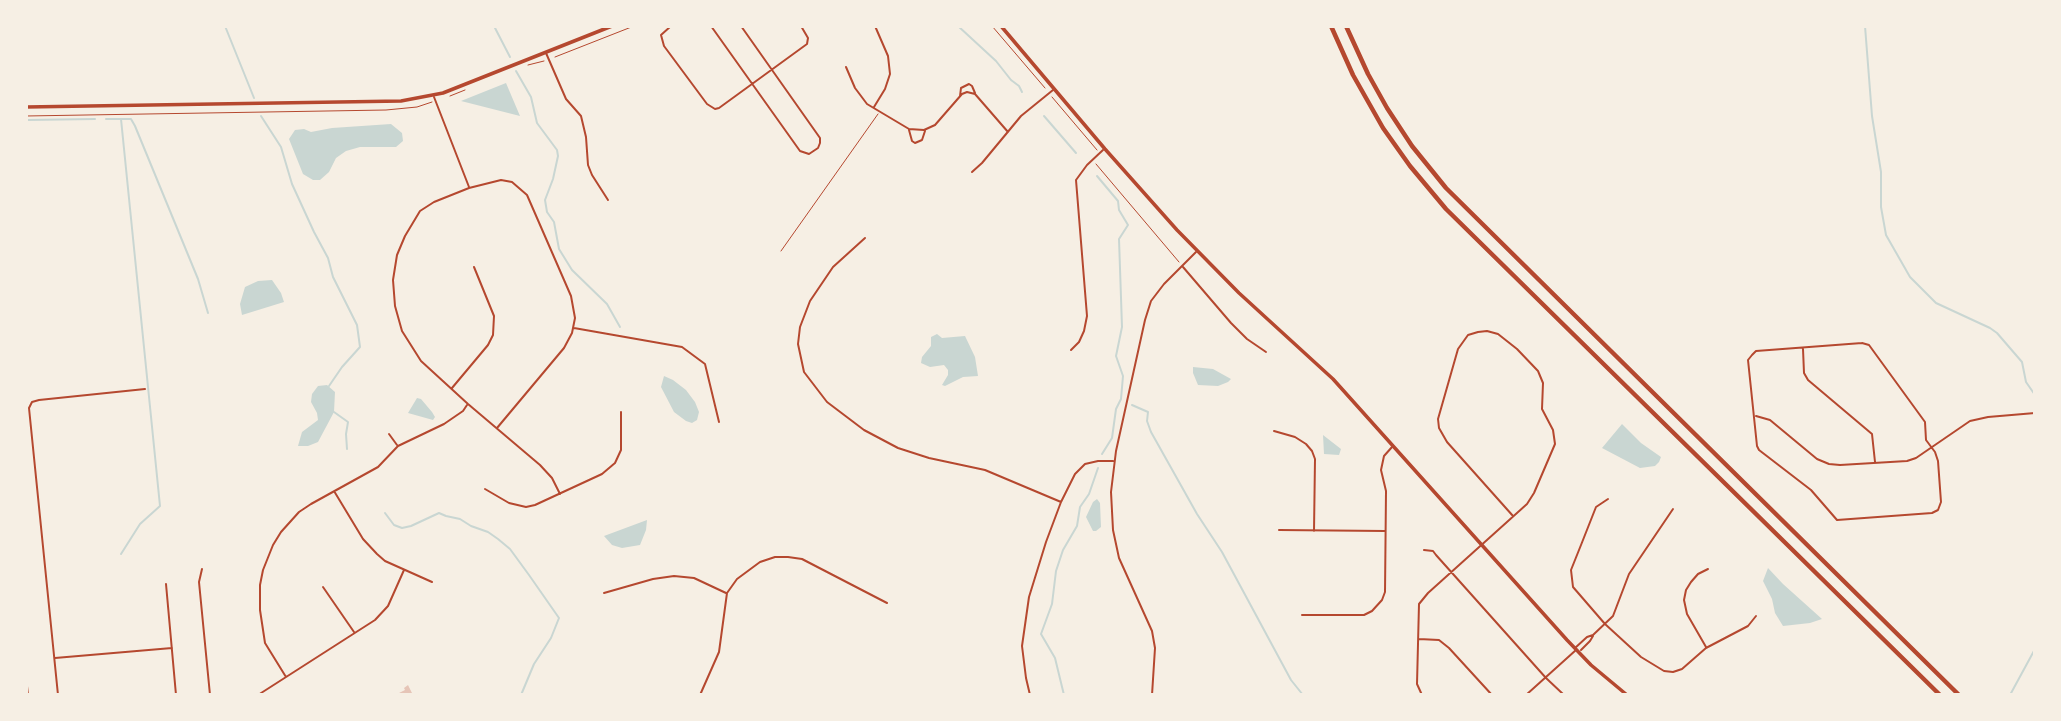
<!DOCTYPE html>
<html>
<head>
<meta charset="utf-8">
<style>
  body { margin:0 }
  #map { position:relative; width:2061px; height:721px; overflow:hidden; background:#f6efe4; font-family:Manrope,sans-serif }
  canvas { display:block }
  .frame { position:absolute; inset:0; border:28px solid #f6efe4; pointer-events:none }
</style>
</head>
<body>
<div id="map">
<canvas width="2061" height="721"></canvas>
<div class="frame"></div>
</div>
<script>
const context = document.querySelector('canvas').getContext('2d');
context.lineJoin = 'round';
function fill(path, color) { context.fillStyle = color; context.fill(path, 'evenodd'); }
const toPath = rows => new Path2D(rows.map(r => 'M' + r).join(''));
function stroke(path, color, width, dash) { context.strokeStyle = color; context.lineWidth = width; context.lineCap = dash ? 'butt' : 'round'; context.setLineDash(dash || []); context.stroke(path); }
fill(toPath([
  [506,83,520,116,461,101],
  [391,124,402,133,403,141,396,147,360,147,346,151,336,158,329,172,320,180,313,180,303,174,289,139,295,130,304,129,311,132,332,128],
  [272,280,281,293,284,302,242,315,240,304,245,287,258,281],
  [937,334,942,338,965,336,975,357,978,376,963,377,945,386,942,385,948,375,948,370,944,365,930,367,921,363,922,357,931,346,931,337],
  [1193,367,1213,369,1231,379,1228,382,1218,386,1198,385,1193,373],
  [664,376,673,380,686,390,695,402,699,412,697,420,692,423,686,421,674,412,661,387],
  [327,385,335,392,334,412,318,442,308,446,298,446,302,432,318,420,317,413,311,402,312,394,318,386],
  [417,398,421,399,432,412,435,417,433,420,408,413],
  [1622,424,1641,443,1661,457,1659,462,1655,466,1640,468,1602,448],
  [1323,435,1341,449,1339,455,1324,454],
  [1097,499,1100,503,1101,527,1096,531,1093,531,1086,517,1093,502],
  [647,520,646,530,640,545,622,548,612,545,604,536],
  [1768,568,1783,584,1822,619,1810,623,1783,626,1775,613,1772,599,1763,581]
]), '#c9d6d2');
stroke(toPath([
  [225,26,254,98],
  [494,26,510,57],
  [958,26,996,61,1011,80,1019,86,1022,92],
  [1865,26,1872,116,1881,172,1881,207,1886,235,1910,277,1936,303,1990,328,1997,333,2022,362,2026,382,2035,395],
  [516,71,531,97,537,123,557,150,558,156,553,179,545,200,547,212,554,222,559,249,572,270,607,304,620,327],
  [261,116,281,147,292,184,314,232,328,258,333,277,357,325,360,347,342,367,329,386],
  [1044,116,1076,153],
  [106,119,131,119,135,126,198,279,208,313],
  [121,119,160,506,140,524,121,554],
  [26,120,95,119],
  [1097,176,1118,201,1119,210,1128,225,1119,239,1122,327,1116,356,1123,376,1121,399,1116,409,1112,438,1102,454],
  [1132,405,1148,412,1147,421,1151,432,1197,514,1222,552,1291,680,1303,695],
  [334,412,348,422,346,434,347,449],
  [385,513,394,525,402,528,411,526,439,513,446,516,460,519,471,526,488,532,498,539,510,549,529,575,559,618,551,638,534,664,521,695],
  [1064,695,1055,658,1041,634,1052,604,1056,571,1063,550,1077,526,1080,507,1089,494,1098,468],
  [2010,695,2035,649]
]), '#c9d6d2', 2);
fill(toPath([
  [408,685,413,695,395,695,405,690,404,688]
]), '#e6c5b7');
stroke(toPath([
  [992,26,1045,88],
  [555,57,634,26],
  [528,65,544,61],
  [450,96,465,90],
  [1052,97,1097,150],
  [26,116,386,110,417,107,432,102],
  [1096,164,1179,262]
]), '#b5482f', 1);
stroke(toPath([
  [781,251,878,114]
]), '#b5482f', 1);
stroke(toPath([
  [671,26,661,35,664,46,707,104,715,109,719,108,807,44,808,38,801,26],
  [711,26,800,151,809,154,818,148,820,143,820,138,741,26],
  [546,53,566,99,581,116,586,137,588,165,592,175,608,200],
  [846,67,855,88,867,104,909,129,924,130,935,125,962,94,967,92,975,94,1008,132],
  [960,96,961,88,969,84,972,86,975,93],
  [434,97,469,187],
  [874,107,885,89,890,74,888,56,875,26],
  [909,130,912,141,915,143,922,140,925,131],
  [972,172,982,163,1021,116,1053,90],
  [865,238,833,267,810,301,800,327,798,344,804,372,827,402,864,430,898,448,929,458,985,470,1061,502],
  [1183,267,1231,323,1247,339,1266,352],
  [574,328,682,347,705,364,719,422],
  [1862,343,1869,345,1925,422,1926,440,1935,452,1938,461,1941,502,1938,510,1932,513,1837,520,1811,490,1759,450,1757,446,1748,360,1752,355,1756,351,1862,343],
  [1803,349,1804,373,1808,380,1872,434,1875,462],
  [1071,350,1079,342,1084,331,1087,316,1076,180,1087,165,1103,150],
  [452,388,488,345,493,335,494,316,474,267],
  [1756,416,1770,420,1817,459,1829,464,1840,465,1907,461,1916,458,1970,421,1988,417,2035,413],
  [497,428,564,348,572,333,575,318,571,296,527,195,512,182,501,180,469,188,434,202,420,211,405,236,397,255,393,280,395,306,402,331,421,361,468,404,540,465,552,478,560,494],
  [1274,431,1295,437,1306,444,1312,451,1315,459,1314,531],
  [389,434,397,445],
  [485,489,509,503,526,507,535,505,602,474,615,463,621,450,621,412],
  [334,491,363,539,377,554,385,561,432,582],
  [1608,499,1596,507,1581,545,1571,570,1573,587,1605,624,1641,657,1664,671,1673,672,1682,669,1706,648,1748,626,1756,616],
  [1279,530,1385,531],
  [1424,550,1433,551,1436,555,1546,678,1564,695],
  [202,569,199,582,210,695],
  [166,584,176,695],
  [323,587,354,632],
  [604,593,653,579,674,576,694,578,726,593],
  [1302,615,1364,615,1372,611,1382,600,1385,592,1386,491,1381,470,1384,456,1392,447],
  [1419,639,1439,640,1449,648,1492,695],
  [1706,647,1687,614,1684,600,1686,590,1691,582,1698,574,1708,569],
  [1575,648,1587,637,1593,635,1613,616,1629,574,1673,509],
  [1581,650,1590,641,1593,636],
  [55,658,172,648],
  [26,677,28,695],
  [286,677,265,643,260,610,260,585,263,570,273,545,281,532,299,512,311,504,378,467,398,446,444,424,463,411,467,405],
  [58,695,29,408,32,402,39,400,145,389],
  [258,695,375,620,388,606,404,570],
  [700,695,719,652,727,593,737,579,760,562,775,557,788,557,802,559,887,603],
  [1030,695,1026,678,1022,646,1029,597,1046,542,1061,502,1075,474,1085,464,1098,461,1113,461],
  [1152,695,1155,648,1152,631,1119,558,1113,530,1111,492,1116,451,1145,320,1151,301,1164,284,1196,252],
  [1422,695,1417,684,1419,604,1428,593,1527,504,1534,493,1555,444,1553,430,1542,409,1543,383,1538,371,1517,349,1498,334,1487,331,1478,332,1468,335,1458,349,1438,419,1439,428,1447,442,1513,516],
  [1526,695,1576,650]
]), '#b5482f', 2);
stroke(toPath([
  [1001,26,1105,149,1177,230,1239,293,1333,379,1567,640,1591,665,1627,695],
  [26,107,401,101,443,93,612,26]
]), '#b5482f', 3.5);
stroke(toPath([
  [1331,26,1353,75,1383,128,1410,166,1446,209,1940,695],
  [1346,26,1368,74,1387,108,1412,146,1446,188,1959,695]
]), '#b5482f', 4.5);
</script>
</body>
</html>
